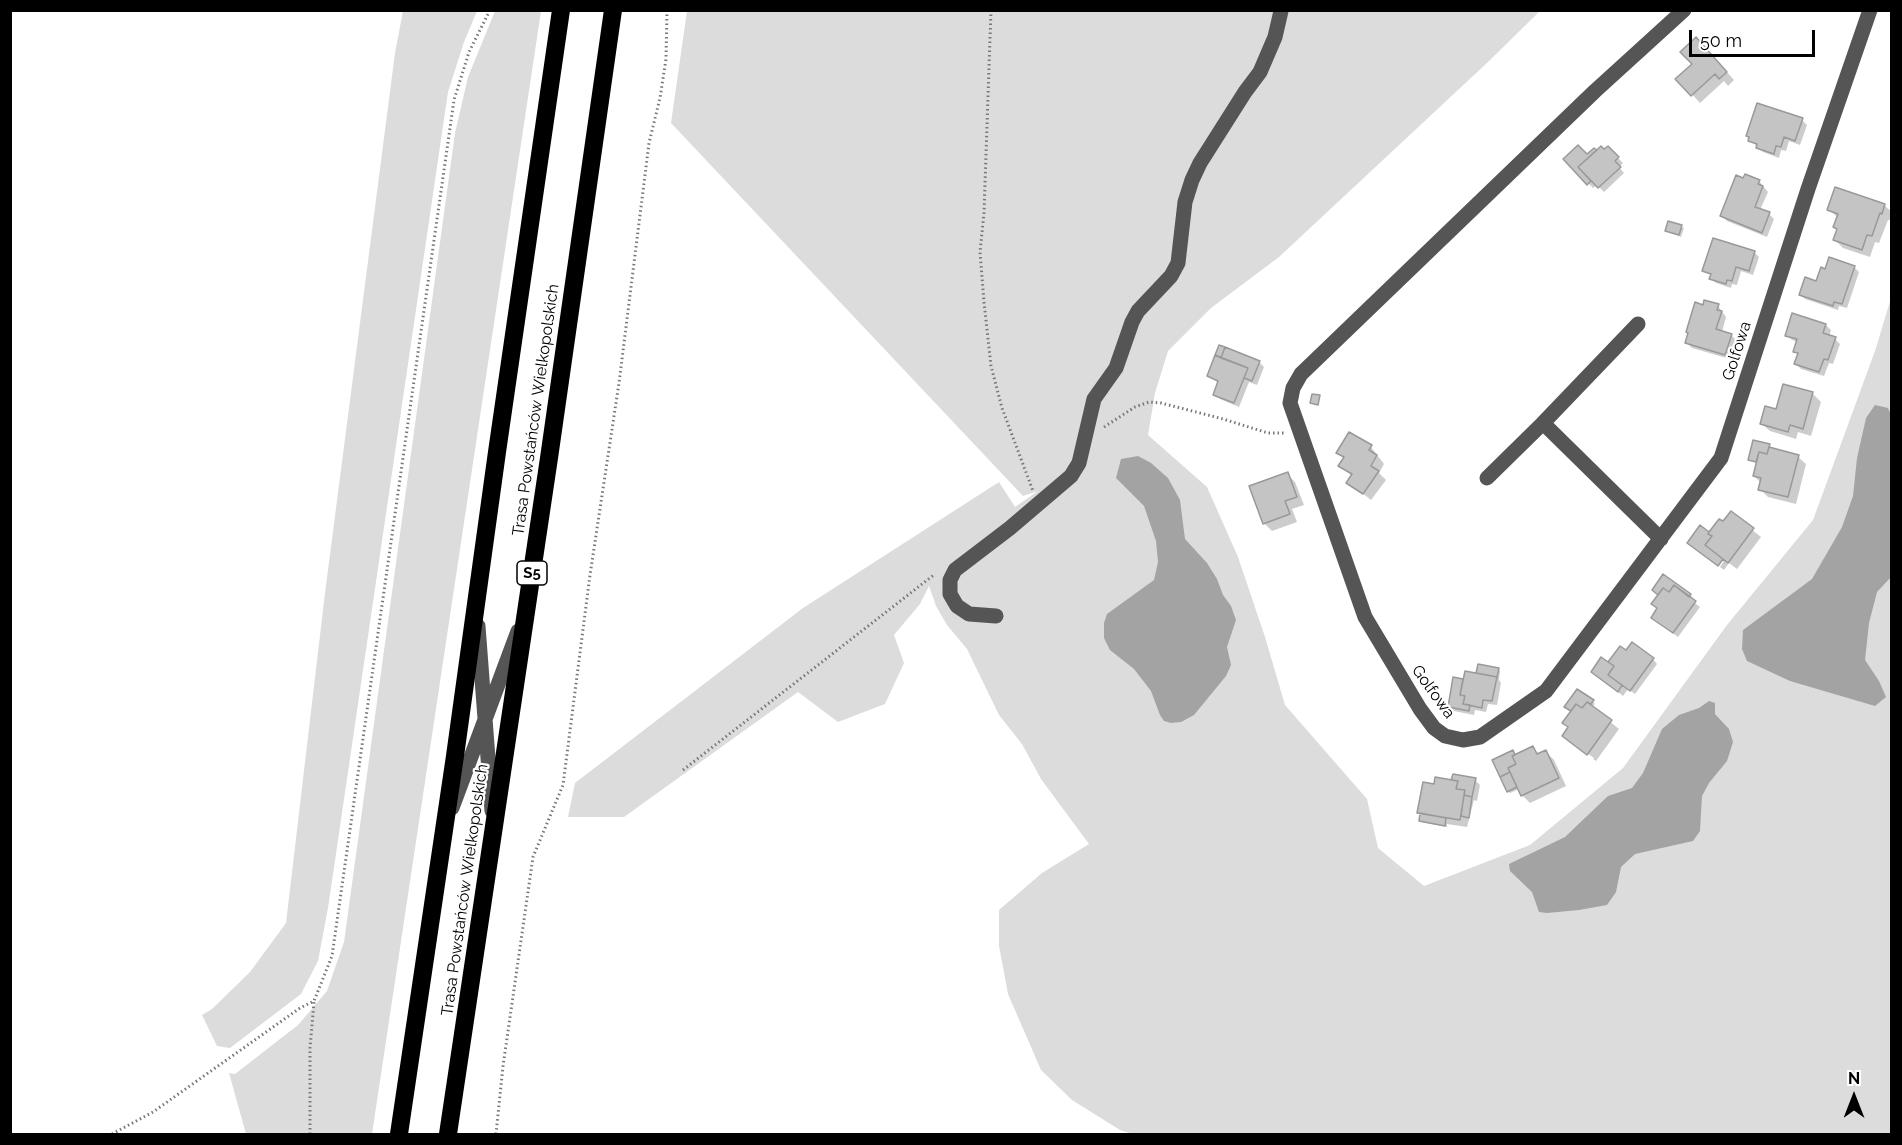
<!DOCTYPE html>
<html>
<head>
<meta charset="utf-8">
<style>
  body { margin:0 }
  #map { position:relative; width:1902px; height:1145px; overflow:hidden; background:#fff; font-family:Raleway,sans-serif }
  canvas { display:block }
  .frame { position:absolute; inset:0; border:12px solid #000; pointer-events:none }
  .north { position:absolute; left:1824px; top:1067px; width:60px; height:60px; -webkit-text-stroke:4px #fff; paint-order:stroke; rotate:0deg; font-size:16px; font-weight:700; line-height:24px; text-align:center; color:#000 }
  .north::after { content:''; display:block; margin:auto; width:21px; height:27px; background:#000; clip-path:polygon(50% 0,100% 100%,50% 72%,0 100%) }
  .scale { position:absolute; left:1689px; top:30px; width:126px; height:27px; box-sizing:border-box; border:3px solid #000; border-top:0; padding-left:8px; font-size:18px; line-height:21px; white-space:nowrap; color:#000; -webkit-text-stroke:4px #fff; paint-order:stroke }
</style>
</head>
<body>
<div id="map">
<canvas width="1902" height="1145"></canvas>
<div class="frame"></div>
<div class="north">N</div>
<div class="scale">50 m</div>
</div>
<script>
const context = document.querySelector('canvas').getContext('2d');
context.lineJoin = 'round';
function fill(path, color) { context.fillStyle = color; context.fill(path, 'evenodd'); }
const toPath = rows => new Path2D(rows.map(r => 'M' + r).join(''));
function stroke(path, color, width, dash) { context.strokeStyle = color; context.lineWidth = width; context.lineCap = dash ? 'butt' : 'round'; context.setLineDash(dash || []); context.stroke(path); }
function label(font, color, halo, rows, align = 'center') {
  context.font = font + ' Raleway,sans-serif'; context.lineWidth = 4.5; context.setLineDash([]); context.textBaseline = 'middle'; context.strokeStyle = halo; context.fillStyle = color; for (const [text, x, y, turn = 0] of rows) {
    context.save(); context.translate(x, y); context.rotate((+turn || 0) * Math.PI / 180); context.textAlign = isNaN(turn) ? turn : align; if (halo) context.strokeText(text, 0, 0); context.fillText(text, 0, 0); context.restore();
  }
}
fill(toPath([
  [403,11,477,11,464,42,448,92,328,908,318,961,301,994,230,1048,217,1046,202,1015,212,1009,250,972,286,923,325,593,395,53],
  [495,11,541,11,372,1134,246,1134,229,1073,235,1074,298,1025,327,991,344,942,455,133,468,77],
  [687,11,1540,11,1488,62,1279,257,1211,308,1168,351,1155,393,1148,435,1207,487,1238,557,1265,637,1285,705,1367,799,1378,848,1424,886,1530,845,1623,768,1727,625,1813,520,1875,351,1891,298,1891,1134,1133,1134,1120,1130,1072,1100,1041,1070,1008,994,999,946,999,910,1042,873,1089,844,1041,779,1022,744,999,715,967,649,947,625,936,606,929,586,920,604,894,635,904,663,885,704,838,722,798,692,624,817,568,817,575,783,803,608,999,482,1015,507,1038,491,1023,496,671,123]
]), '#dcdcdc');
fill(toPath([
  [1875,405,1888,408,1891,415,1892,576,1877,592,1869,623,1865,660,1879,681,1886,697,1875,706,1790,681,1747,661,1742,649,1743,630,1812,579,1842,527,1853,496,1857,458,1866,418],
  [1138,456,1151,463,1168,478,1180,500,1185,539,1207,563,1217,579,1223,595,1231,606,1236,620,1227,647,1231,665,1226,676,1194,715,1181,722,1171,723,1164,721,1160,715,1151,691,1134,669,1110,650,1104,638,1104,623,1107,614,1154,580,1158,562,1156,541,1144,506,1116,478,1121,459],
  [1709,701,1715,703,1715,714,1729,729,1733,742,1727,761,1709,783,1702,796,1700,831,1693,841,1635,854,1621,867,1616,892,1607,905,1579,910,1547,913,1539,912,1532,892,1510,871,1509,864,1565,837,1608,796,1632,788,1643,773,1662,729,1679,715,1699,708]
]), '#a3a3a3');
fill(toPath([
  [1704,47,1734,80,1728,86,1724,81,1700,103,1678,79,1694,64],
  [1802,120,1807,125,1800,145,1789,141,1786,151,1781,150,1779,158,1763,152,1750,140,1747,136],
  [1608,148,1623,163,1619,167,1624,173,1604,192,1597,185,1593,188,1565,159,1587,156,1604,151],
  [1759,181,1768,192,1760,210,1769,214,1774,219,1767,237,1727,221,1722,216],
  [1884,205,1892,212,1892,215,1890,220,1888,220,1879,243,1875,242,1870,257,1843,248,1835,240,1838,230,1838,218,1829,209],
  [1669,223,1684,228,1681,237,1667,231],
  [1754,252,1759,257,1753,275,1741,271,1737,285,1732,284,1731,288,1716,283,1711,278,1712,276,1704,270],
  [1854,267,1859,272,1847,308,1839,306,1838,310,1805,299,1800,294,1817,283,1826,271],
  [1718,306,1726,317,1722,332,1731,335,1736,340,1730,359,1692,348,1687,343],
  [1793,315,1826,325,1831,330,1829,337,1835,339,1840,344,1833,364,1829,363,1824,376,1801,369,1796,364,1799,355,1795,351,1798,342,1792,340,1787,335],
  [1259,362,1264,367,1257,385,1249,382,1239,407,1220,399,1215,394,1219,383,1208,376],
  [1784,386,1813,394,1821,402,1811,436,1798,432,1796,439,1770,431,1762,424,1777,411],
  [1754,441,1769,445,1771,449,1798,457,1806,464,1796,504,1768,497,1760,489,1761,483,1754,476,1758,463,1750,459],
  [1371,447,1384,464,1379,473,1386,480,1371,500,1348,482,1352,476,1340,466,1344,459,1338,452],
  [1287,474,1295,482,1304,505,1292,509,1297,522,1272,531,1264,523],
  [1731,513,1761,537,1737,569,1729,563,1724,570,1720,567,1725,559,1710,534,1723,523],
  [1690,595,1692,597,1691,600,1700,607,1678,637,1657,622],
  [1653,659,1657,664,1635,694,1628,689,1623,696,1593,672,1608,664],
  [1498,669,1500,671,1499,680,1501,683,1497,705,1488,704,1486,712,1475,710,1474,715,1454,711,1449,706,1454,679,1465,681,1481,675,1478,672],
  [1578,691,1595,704,1592,707,1619,729,1596,761,1593,759,1594,758,1570,741,1570,743,1564,736,1570,728],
  [1533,748,1540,755,1546,752,1554,760,1566,786,1530,803,1522,795,1519,789,1510,793,1508,791,1513,752,1517,756],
  [1475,780,1480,785,1477,801,1474,800,1467,827,1447,824,1447,827,1422,822,1420,820,1435,786]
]), '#0003');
const building = toPath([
  [1696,37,1727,72,1719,79,1715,74,1691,96,1675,79,1692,64,1680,52,1696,37],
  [1757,103,1803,118,1795,141,1784,137,1781,147,1776,146,1774,154,1756,148,1757,144,1748,141,1749,137,1746,136,1757,103],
  [1578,145,1587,154,1594,148,1597,150,1578,167,1591,181,1587,185,1563,159,1578,145],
  [1601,146,1604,149,1608,146,1619,157,1615,161,1621,167,1598,188,1578,167,1601,146],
  [1745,174,1760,180,1758,184,1763,186,1755,207,1770,212,1762,233,1720,216,1736,175,1743,178,1745,174],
  [1835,187,1885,204,1882,214,1880,213,1872,236,1867,235,1862,250,1833,240,1837,229,1833,227,1838,214,1827,210,1835,187],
  [1668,221,1682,225,1679,235,1665,231,1668,221],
  [1713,238,1755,251,1749,271,1736,267,1732,281,1727,280,1726,284,1709,279,1711,274,1702,271,1713,238],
  [1829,257,1855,266,1842,304,1834,302,1833,306,1799,295,1805,277,1816,281,1821,267,1825,269,1829,257],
  [1704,300,1719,304,1717,310,1722,311,1716,329,1732,334,1725,355,1685,343,1688,333,1686,332,1695,302,1703,305,1704,300],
  [1792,313,1826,324,1823,333,1836,337,1828,360,1824,359,1819,372,1794,364,1798,353,1793,352,1797,339,1785,336,1792,313],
  [1219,345,1225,347,1221,358,1215,355,1219,345],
  [1225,347,1260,361,1252,381,1244,378,1248,368,1221,358,1225,347],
  [1215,355,1248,368,1234,403,1213,395,1218,381,1207,376,1215,355],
  [1783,384,1813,392,1803,429,1790,425,1788,432,1760,424,1765,406,1776,409,1783,384],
  [1312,394,1320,395,1318,405,1310,403,1312,394],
  [1349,432,1372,445,1369,450,1377,455,1371,466,1379,471,1363,494,1346,483,1352,474,1338,466,1344,457,1336,453,1349,432],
  [1753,440,1770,444,1767,454,1759,452,1756,462,1748,460,1753,440],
  [1769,447,1799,455,1788,497,1758,490,1761,478,1753,476,1759,452,1767,454,1769,447],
  [1288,472,1297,497,1285,501,1290,514,1263,524,1249,486,1288,472],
  [1731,511,1754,528,1728,563,1705,545,1712,536,1708,534,1709,532,1719,519,1723,521,1731,511],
  [1700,525,1709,532,1708,534,1712,536,1705,545,1723,559,1718,566,1687,543,1700,525],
  [1663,574,1691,594,1689,597,1674,585,1669,592,1663,588,1658,595,1652,590,1663,574],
  [1674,585,1696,601,1673,633,1651,618,1657,608,1651,604,1663,588,1669,592,1674,585],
  [1632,642,1654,658,1630,691,1608,675,1614,666,1608,662,1620,646,1626,650,1632,642],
  [1601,657,1614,666,1608,675,1622,685,1618,692,1591,672,1601,657],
  [1478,664,1499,668,1497,677,1476,673,1478,664],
  [1465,671,1497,677,1492,701,1483,700,1482,708,1463,704,1465,696,1460,695,1465,671],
  [1453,677,1463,679,1460,695,1465,696,1463,704,1470,705,1469,711,1448,707,1453,677],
  [1577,689,1594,700,1591,704,1587,702,1582,708,1576,704,1571,711,1564,707,1577,689],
  [1587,702,1612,720,1587,755,1562,736,1568,727,1562,723,1576,704,1582,708,1587,702],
  [1533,746,1537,754,1546,750,1559,778,1521,796,1508,768,1516,764,1512,756,1533,746],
  [1513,750,1515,755,1512,756,1516,764,1508,768,1510,772,1500,777,1492,760,1513,750],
  [1510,772,1517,787,1507,792,1500,777,1510,772],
  [1453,774,1476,778,1472,797,1464,795,1465,790,1456,789,1458,781,1451,780,1453,774],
  [1435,777,1458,781,1456,789,1465,790,1460,820,1417,813,1423,782,1434,784,1435,777],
  [1464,795,1472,797,1469,818,1461,816,1464,795],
  [1420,813,1446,818,1445,826,1419,821,1420,813]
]);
fill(building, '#c4c4c4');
stroke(building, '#999', 1.5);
stroke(toPath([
  [991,10,984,213,980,252,984,302,991,366,1002,408,1033,491],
  [1104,427,1135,407,1149,402,1161,403,1223,419,1268,433,1284,433],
  [683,770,935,574],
  [112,1134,153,1112,300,1008,314,1001,332,956,454,100,469,52,490,10],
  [310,1134,310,1048,314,1002],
  [496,1134,503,1066,533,857,563,785,590,575,619,383,649,143,660,98,666,59,667,10]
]), '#777', 3, [1.5, 3]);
stroke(toPath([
  [1684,10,1595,91,1301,374,1293,388,1290,403,1365,617,1420,709,1434,728,1445,736,1463,740,1480,737,1546,691,1721,458,1808,189,1870,10],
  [1543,423,1638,324],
  [1487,478,1543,423,1661,539],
  [996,616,969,614,957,606,950,594,950,580,955,570,1010,528,1071,476,1079,463,1094,399,1116,368,1132,322,1138,311,1171,276,1178,263,1185,202,1192,180,1200,163,1245,92,1260,72,1275,37,1281,11],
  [478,626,492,811],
  [452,808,518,631]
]), '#555', 15);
stroke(toPath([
  [399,1134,455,756,497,452,561,10],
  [448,1134,549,458,613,10]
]), '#000', 18);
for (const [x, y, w] of [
  [532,573,30]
]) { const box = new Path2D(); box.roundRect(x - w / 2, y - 12, w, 24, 4.5); context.fillStyle = '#fff'; context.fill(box); stroke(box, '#000', 1.5); }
label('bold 15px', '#000', null, [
  ["S5",532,573]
]);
label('16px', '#000', '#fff', [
  ["Golfowa",1737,351,-72],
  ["Trasa Powstańców Wielkopolskich",536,410,-82],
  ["Golfowa",1433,692,54],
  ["Trasa Powstańców Wielkopolskich",465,890,-82]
]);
</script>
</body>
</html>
